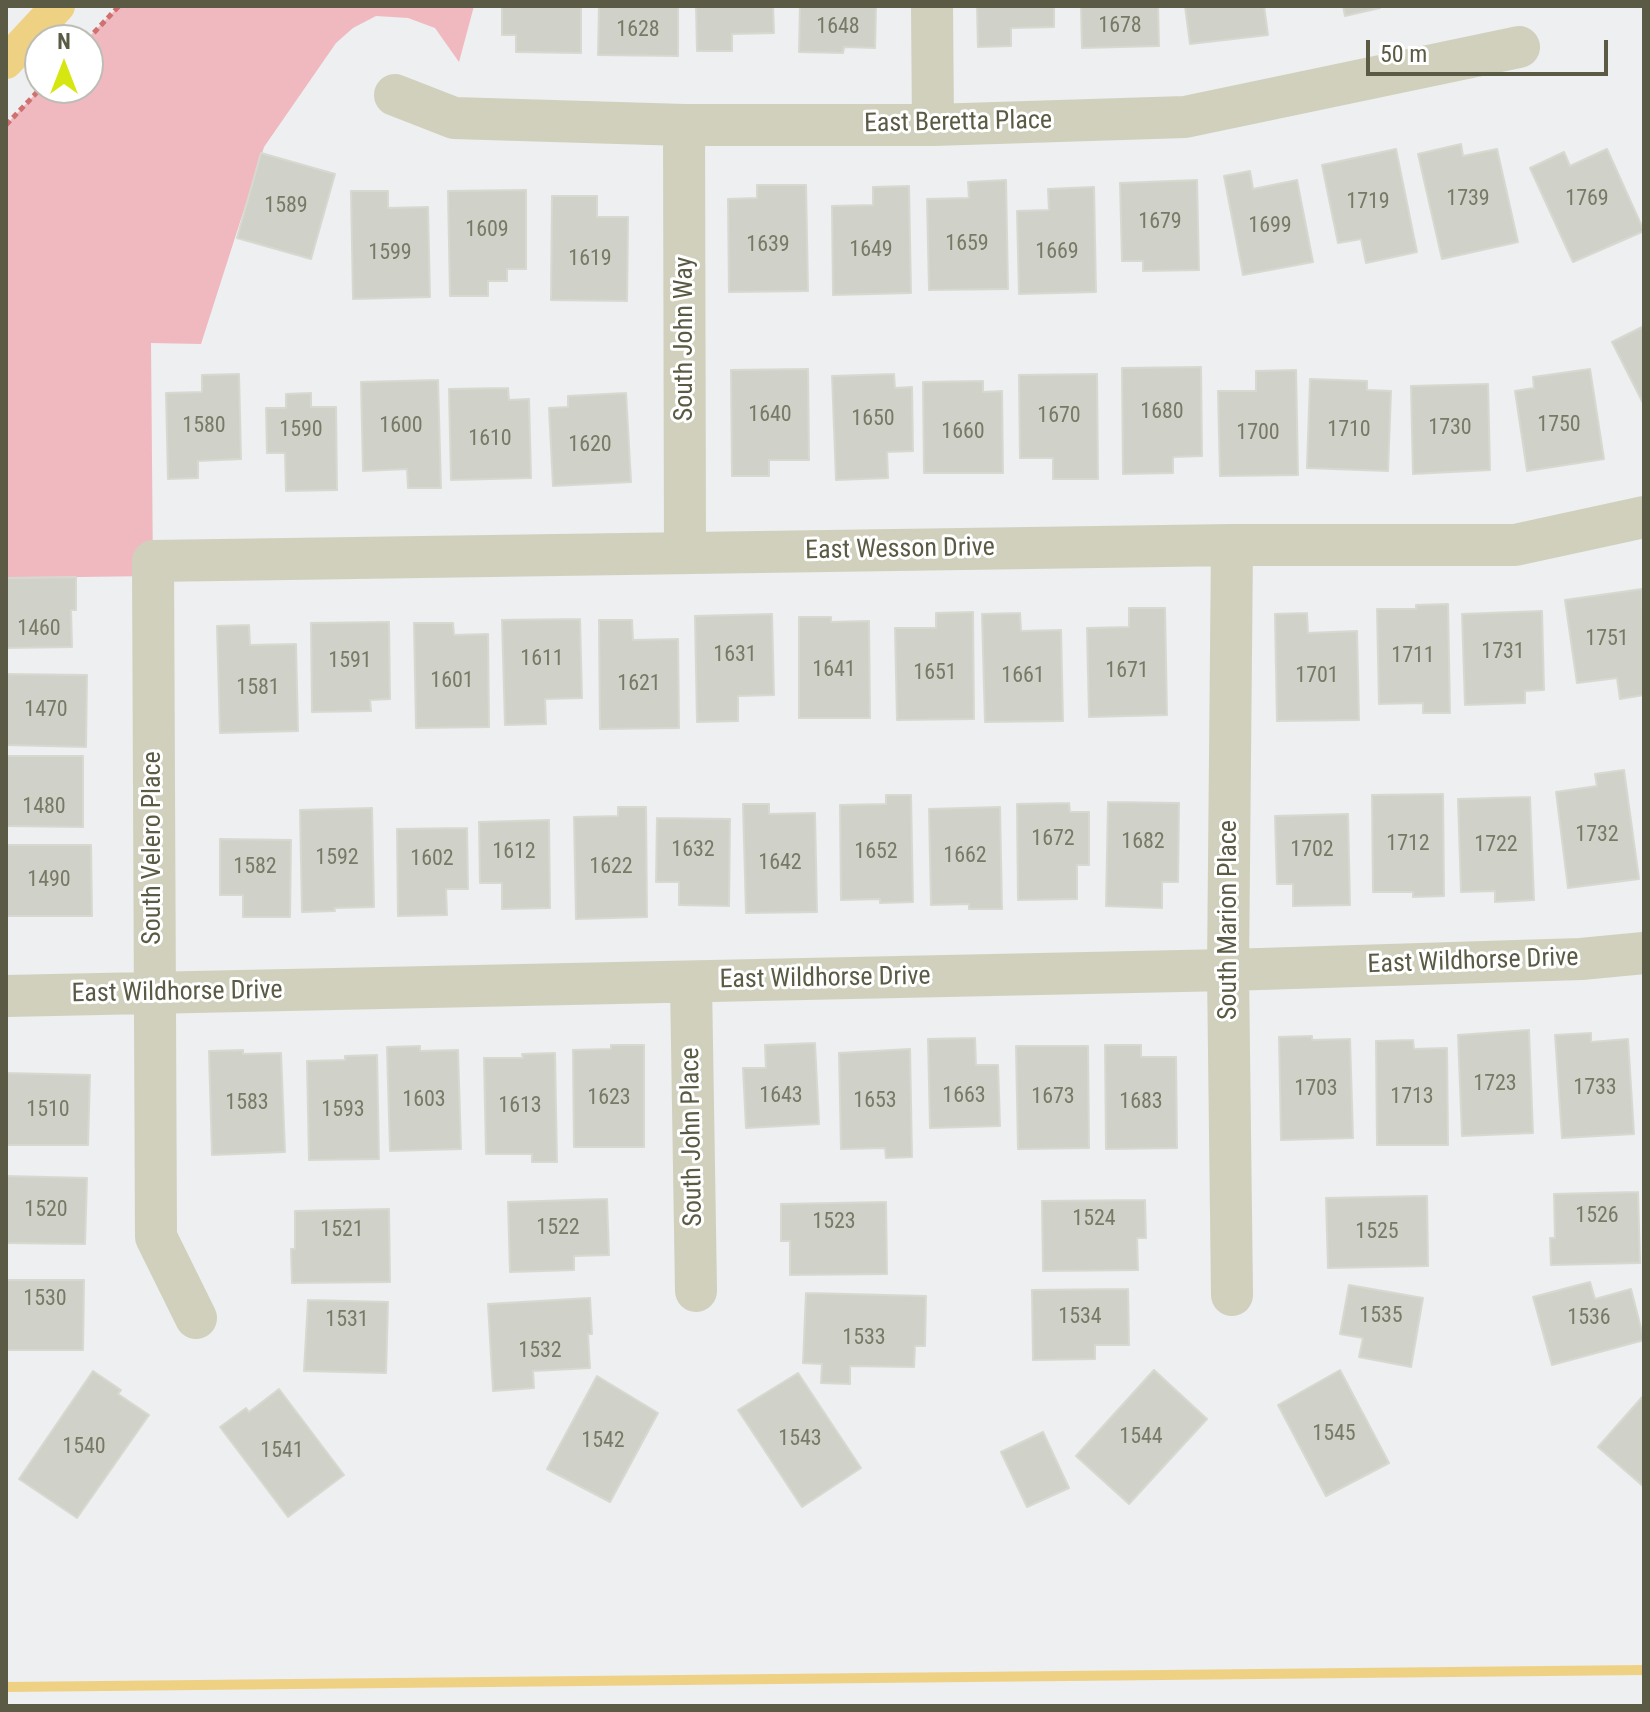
<!DOCTYPE html>
<html>
<head>
<meta charset="utf-8">
<style>
  body { margin:0 }
  #map { position:relative; width:1650px; height:1712px; overflow:hidden; background:#edeff0; font-family:"Roboto Condensed",sans-serif }
  canvas { display:block }
  .frame { position:absolute; inset:0; border:8px solid #5b5b45; pointer-events:none }
  .north { position:absolute; left:24px; top:24px; width:80px; height:80px; box-sizing:border-box; background:#fff; border:2px solid #bdbdb5; border-radius:50%; rotate:0deg; font-size:22px; font-weight:700; line-height:32px; text-align:center; color:#5b5b45 }
  .north::after { content:''; display:block; margin:auto; width:28px; height:36px; background:#d6e611; clip-path:polygon(50% 0,100% 100%,50% 72%,0 100%) }
  .scale { position:absolute; left:1366px; top:40px; width:242px; height:36px; box-sizing:border-box; border:4px solid #5b5b45; border-top:0; padding-left:10px; font-size:24px; line-height:28px; white-space:nowrap; color:#5b5b45; -webkit-text-stroke:6px #fff; paint-order:stroke }
</style>
</head>
<body>
<div id="map">
<canvas width="1650" height="1712"></canvas>
<div class="frame"></div>
<div class="north">N</div>
<div class="scale">50 m</div>
</div>
<script>
const context = document.querySelector('canvas').getContext('2d');
context.lineJoin = 'round';
function fill(path, color) { context.fillStyle = color; context.fill(path, 'evenodd'); }
const toPath = rows => new Path2D(rows.map(r => 'M' + r).join(''));
function stroke(path, color, width, dash) { context.strokeStyle = color; context.lineWidth = width; context.lineCap = dash ? 'butt' : 'round'; context.setLineDash(dash || []); context.stroke(path); }
function label(font, color, halo, rows, align = 'center') {
  context.font = font + ' "Roboto Condensed",sans-serif'; context.lineWidth = 6; context.setLineDash([]); context.textBaseline = 'middle'; context.strokeStyle = halo; context.fillStyle = color; for (const [text, x, y, turn = 0] of rows) {
    context.save(); context.translate(x, y); context.rotate((+turn || 0) * Math.PI / 180); context.textAlign = isNaN(turn) ? turn : align; if (halo) context.strokeText(text, 0, 0); context.fillText(text, 0, 0); context.restore();
  }
}
fill(toPath([
  [119,6,474,6,459,62,435,28,408,18,376,16,353,28,336,43,264,147,201,344,151,343,153,576,6,578,6,125,41,88,88,88,86,40]
]), '#f0b9bf');
stroke(toPath([
  [6,1687,1644,1670]
]), '#efd184', 10);
stroke(toPath([
  [6,62,58,6]
]), '#efd184', 34);
const building = toPath([
  [502,6,581,6,581,53,516,52,516,35,502,35,502,6],
  [599,6,678,6,678,56,598,55,599,6],
  [696,6,773,6,774,33,732,34,732,51,697,51,696,6],
  [800,6,876,6,875,48,844,47,843,53,799,52,800,6],
  [977,6,1054,6,1054,27,1011,28,1011,46,978,47,977,6],
  [1081,6,1158,6,1159,46,1082,48,1081,6],
  [1185,6,1264,6,1268,35,1190,44,1185,6],
  [1343,6,1380,6,1380,8,1345,16,1343,6],
  [1461,144,1463,156,1497,149,1518,242,1442,259,1418,154,1461,144],
  [1396,149,1417,252,1366,263,1361,239,1338,243,1322,165,1396,149],
  [1607,149,1644,231,1573,262,1530,168,1564,152,1570,166,1607,149],
  [261,153,335,174,311,259,237,238,261,153],
  [1250,171,1253,189,1297,180,1313,262,1243,275,1224,176,1250,171],
  [1006,180,1008,289,929,290,927,199,969,198,968,182,1006,180],
  [1197,180,1199,270,1143,271,1143,261,1122,261,1120,183,1197,180],
  [757,185,806,185,808,291,729,292,728,199,757,198,757,185],
  [909,186,911,293,833,295,832,206,873,205,873,187,909,186],
  [1094,187,1096,292,1019,294,1017,211,1049,210,1048,189,1094,187],
  [526,190,526,269,507,269,507,281,488,281,488,296,450,296,448,191,526,190],
  [351,191,388,191,388,208,428,207,430,297,353,299,351,191],
  [552,196,597,196,597,217,628,217,627,301,551,300,552,196],
  [1644,326,1644,405,1612,342,1644,326],
  [1201,367,1202,456,1173,457,1173,473,1123,474,1122,368,1201,367],
  [808,369,809,460,769,460,769,476,732,476,731,370,808,369],
  [1590,369,1604,459,1527,471,1515,391,1534,388,1533,377,1590,369],
  [1296,370,1298,475,1220,476,1218,391,1256,391,1256,371,1296,370],
  [239,374,241,459,198,461,198,478,168,479,166,393,202,392,202,375,239,374],
  [894,374,895,388,912,387,913,451,887,452,888,478,836,480,832,376,894,374],
  [1097,374,1098,479,1053,479,1053,458,1020,458,1019,375,1097,374],
  [1310,379,1367,381,1367,390,1391,391,1388,471,1307,468,1310,379],
  [438,380,441,488,408,488,407,469,363,471,361,382,438,380],
  [983,381,983,392,1002,391,1003,473,924,473,923,382,983,381],
  [1488,384,1490,470,1413,474,1411,386,1488,384],
  [508,388,509,400,529,399,531,478,451,480,449,389,508,388],
  [311,393,311,407,336,407,337,490,286,491,285,453,267,453,266,408,286,408,286,394,311,393],
  [626,393,631,482,553,486,549,408,568,407,568,396,626,393],
  [76,577,76,610,71,610,72,647,6,648,6,578,76,577],
  [1642,589,1644,695,1620,699,1617,678,1577,683,1565,600,1642,589],
  [1448,604,1450,713,1423,713,1423,703,1379,704,1377,609,1416,609,1416,605,1448,604],
  [1129,608,1165,608,1167,715,1089,717,1087,628,1129,627,1129,608],
  [1542,611,1544,690,1525,691,1525,703,1465,705,1462,614,1542,611],
  [973,612,974,719,897,720,895,628,936,628,936,613,973,612],
  [1020,613,1021,631,1061,630,1063,721,985,722,982,614,1020,613],
  [1307,613,1308,633,1357,631,1359,720,1277,721,1275,614,1307,613],
  [772,614,774,695,738,696,738,721,697,722,695,616,772,614],
  [799,617,831,617,831,622,869,621,870,718,799,718,799,617],
  [580,619,582,698,545,699,546,724,505,725,502,620,580,619],
  [599,620,632,620,633,640,678,639,679,728,600,729,599,620],
  [389,622,390,699,370,700,371,711,312,712,311,623,389,622],
  [414,623,453,623,454,635,488,634,489,727,416,728,414,623],
  [249,625,250,645,296,644,298,731,220,733,217,626,249,625],
  [6,674,87,675,86,747,6,745,6,674],
  [6,756,83,756,83,827,6,826,6,756],
  [1624,770,1639,879,1568,888,1556,792,1597,786,1595,774,1624,770],
  [1443,794,1444,896,1413,897,1413,892,1373,892,1372,795,1443,794],
  [886,795,911,795,913,902,880,903,880,899,841,900,840,805,886,804,886,795],
  [1530,797,1534,900,1495,902,1495,891,1461,892,1458,799,1530,797],
  [1108,802,1179,803,1178,882,1162,882,1162,908,1106,906,1108,802],
  [1069,803,1070,812,1089,812,1089,865,1077,865,1077,899,1018,900,1017,804,1069,803],
  [743,804,769,804,769,814,815,813,817,912,746,913,743,804],
  [618,807,646,807,647,917,576,919,574,817,618,816,618,807],
  [1000,807,1002,909,969,909,969,904,931,905,929,809,1000,807],
  [372,808,374,907,334,908,335,911,302,912,300,810,372,808],
  [1348,814,1350,905,1293,906,1293,884,1277,884,1275,816,1348,814],
  [657,818,730,819,729,906,679,905,679,882,656,882,657,818],
  [549,820,550,908,502,909,502,883,480,883,479,822,549,820],
  [467,828,468,889,446,889,447,915,398,916,397,829,467,828],
  [220,839,291,840,290,917,243,917,243,895,220,895,220,839],
  [6,845,91,845,92,916,6,916,6,845],
  [1529,1030,1533,1133,1462,1136,1458,1035,1529,1030],
  [1591,1033,1591,1042,1628,1039,1634,1134,1562,1138,1555,1035,1591,1033],
  [1312,1036,1312,1040,1350,1039,1353,1138,1281,1140,1279,1037,1312,1036],
  [975,1038,976,1065,998,1065,1000,1126,930,1128,928,1039,975,1038],
  [1413,1040,1414,1049,1447,1048,1448,1145,1377,1145,1376,1041,1413,1040],
  [815,1043,819,1124,746,1128,743,1068,766,1068,765,1045,815,1043],
  [611,1045,644,1045,644,1147,574,1147,573,1050,611,1049,611,1045],
  [1105,1045,1141,1045,1141,1057,1176,1057,1177,1148,1106,1149,1105,1045],
  [420,1046,420,1051,458,1050,461,1149,390,1151,387,1047,420,1046],
  [1016,1046,1088,1046,1089,1148,1018,1149,1016,1046],
  [910,1049,912,1157,886,1158,885,1148,841,1149,839,1053,910,1049],
  [243,1050,243,1054,281,1053,285,1152,212,1155,209,1051,243,1050],
  [555,1053,557,1162,532,1162,532,1154,486,1154,484,1058,523,1058,522,1054,555,1053],
  [377,1055,379,1159,309,1160,307,1061,345,1060,345,1056,377,1055],
  [6,1073,90,1075,88,1145,6,1145,6,1073],
  [6,1176,87,1178,85,1244,6,1243,6,1176],
  [1638,1192,1640,1263,1551,1265,1550,1238,1555,1238,1554,1194,1638,1192],
  [1427,1196,1428,1266,1328,1268,1326,1198,1427,1196],
  [607,1199,609,1255,574,1256,574,1270,510,1272,508,1202,607,1199],
  [1145,1200,1146,1238,1137,1238,1138,1270,1043,1271,1042,1201,1145,1200],
  [886,1202,887,1274,790,1275,790,1241,781,1241,781,1204,886,1202],
  [389,1209,390,1282,292,1283,291,1249,295,1249,295,1211,389,1209],
  [6,1280,84,1280,83,1350,6,1350,6,1280],
  [1590,1282,1595,1299,1631,1289,1644,1340,1552,1365,1533,1297,1590,1282],
  [1349,1285,1423,1298,1411,1367,1359,1357,1363,1338,1340,1334,1349,1285],
  [1128,1289,1129,1345,1095,1345,1095,1359,1033,1360,1032,1290,1128,1289],
  [806,1293,926,1296,925,1346,915,1346,914,1367,850,1366,850,1384,821,1383,822,1364,803,1363,806,1293],
  [590,1298,592,1334,588,1334,590,1368,533,1371,534,1388,493,1391,488,1304,590,1298],
  [308,1300,388,1302,386,1373,304,1371,308,1300],
  [1154,1370,1207,1419,1129,1504,1076,1456,1154,1370],
  [1340,1370,1389,1463,1326,1496,1278,1405,1340,1370],
  [93,1371,121,1390,118,1394,149,1415,77,1518,19,1479,93,1371],
  [798,1373,861,1468,802,1507,738,1410,798,1373],
  [597,1376,658,1413,610,1502,547,1469,597,1376],
  [279,1389,344,1475,288,1517,220,1427,246,1408,249,1412,279,1389],
  [1644,1395,1644,1487,1598,1447,1644,1395],
  [1043,1432,1069,1488,1027,1507,1001,1452,1043,1432]
]);
fill(building, '#d0d2c9');
stroke(building, '#d7d9d1', 2);
stroke(toPath([
  [87,40,119,6],
  [6,125,41,88]
]), '#d07170', 5, [6, 4]);
stroke(toPath([
  [932,6,933,125],
  [395,95,454,118,684,125,933,125,1185,117,1519,47],
  [684,125,685,553],
  [1232,545,1228,970,1232,1295],
  [691,982,696,1291],
  [6,996,1228,970,1581,959,1644,953],
  [196,1318,156,1237,153,561,1232,545,1515,545,1644,517]
]), '#d0d0bd', 42);
label('22px', '#787966', null, [
  ["1678",1120,26],
  ["1648",838,27],
  ["1628",638,30],
  ["1739",1468,199],
  ["1769",1587,199],
  ["1719",1368,202],
  ["1589",286,206],
  ["1679",1160,222],
  ["1699",1270,226],
  ["1609",487,230],
  ["1659",967,244],
  ["1639",768,245],
  ["1649",871,250],
  ["1669",1057,252],
  ["1599",390,253],
  ["1619",590,259],
  ["1680",1162,412],
  ["1640",770,415],
  ["1670",1059,416],
  ["1650",873,419],
  ["1750",1559,425],
  ["1580",204,426],
  ["1600",401,426],
  ["1730",1450,428],
  ["1590",301,430],
  ["1710",1349,430],
  ["1660",963,432],
  ["1700",1258,433],
  ["1610",490,439],
  ["1620",590,445],
  ["1460",39,629],
  ["1751",1607,639],
  ["1731",1503,652],
  ["1631",735,655],
  ["1711",1413,656],
  ["1611",542,659],
  ["1591",350,661],
  ["1641",834,670],
  ["1671",1127,671],
  ["1651",935,673],
  ["1661",1023,676],
  ["1701",1317,676],
  ["1601",452,681],
  ["1621",639,684],
  ["1581",258,688],
  ["1470",46,710],
  ["1480",44,807],
  ["1732",1597,835],
  ["1672",1053,839],
  ["1682",1143,842],
  ["1712",1408,844],
  ["1722",1496,845],
  ["1632",693,850],
  ["1702",1312,850],
  ["1612",514,852],
  ["1652",876,852],
  ["1662",965,856],
  ["1592",337,858],
  ["1602",432,859],
  ["1642",780,863],
  ["1582",255,867],
  ["1622",611,867],
  ["1490",49,880],
  ["1723",1495,1084],
  ["1733",1595,1088],
  ["1703",1316,1089],
  ["1643",781,1096],
  ["1663",964,1096],
  ["1673",1053,1097],
  ["1713",1412,1097],
  ["1623",609,1098],
  ["1603",424,1100],
  ["1653",875,1101],
  ["1683",1141,1102],
  ["1583",247,1103],
  ["1613",520,1106],
  ["1510",48,1110],
  ["1593",343,1110],
  ["1520",46,1210],
  ["1526",1597,1216],
  ["1524",1094,1219],
  ["1523",834,1222],
  ["1522",558,1228],
  ["1521",342,1230],
  ["1525",1377,1232],
  ["1530",45,1299],
  ["1535",1381,1316],
  ["1534",1080,1317],
  ["1536",1589,1318],
  ["1531",347,1320],
  ["1533",864,1338],
  ["1532",540,1351],
  ["1545",1334,1434],
  ["1544",1141,1437],
  ["1543",800,1439],
  ["1542",603,1441],
  ["1540",84,1447],
  ["1541",282,1451]
]);
label('26px', '#5b5b45', '#fff', [
  ["East Beretta Place",958,123,-1],
  ["South John Way",685,339,-90],
  ["East Wesson Drive",900,550,-1],
  ["South Velero Place",153,848,-90],
  ["South Marion Place",1229,920,-90],
  ["East Wildhorse Drive",1473,962,-2],
  ["East Wildhorse Drive",825,979,-1],
  ["East Wildhorse Drive",177,993,-1],
  ["South John Place",693,1137,-91]
]);
</script>
</body>
</html>
